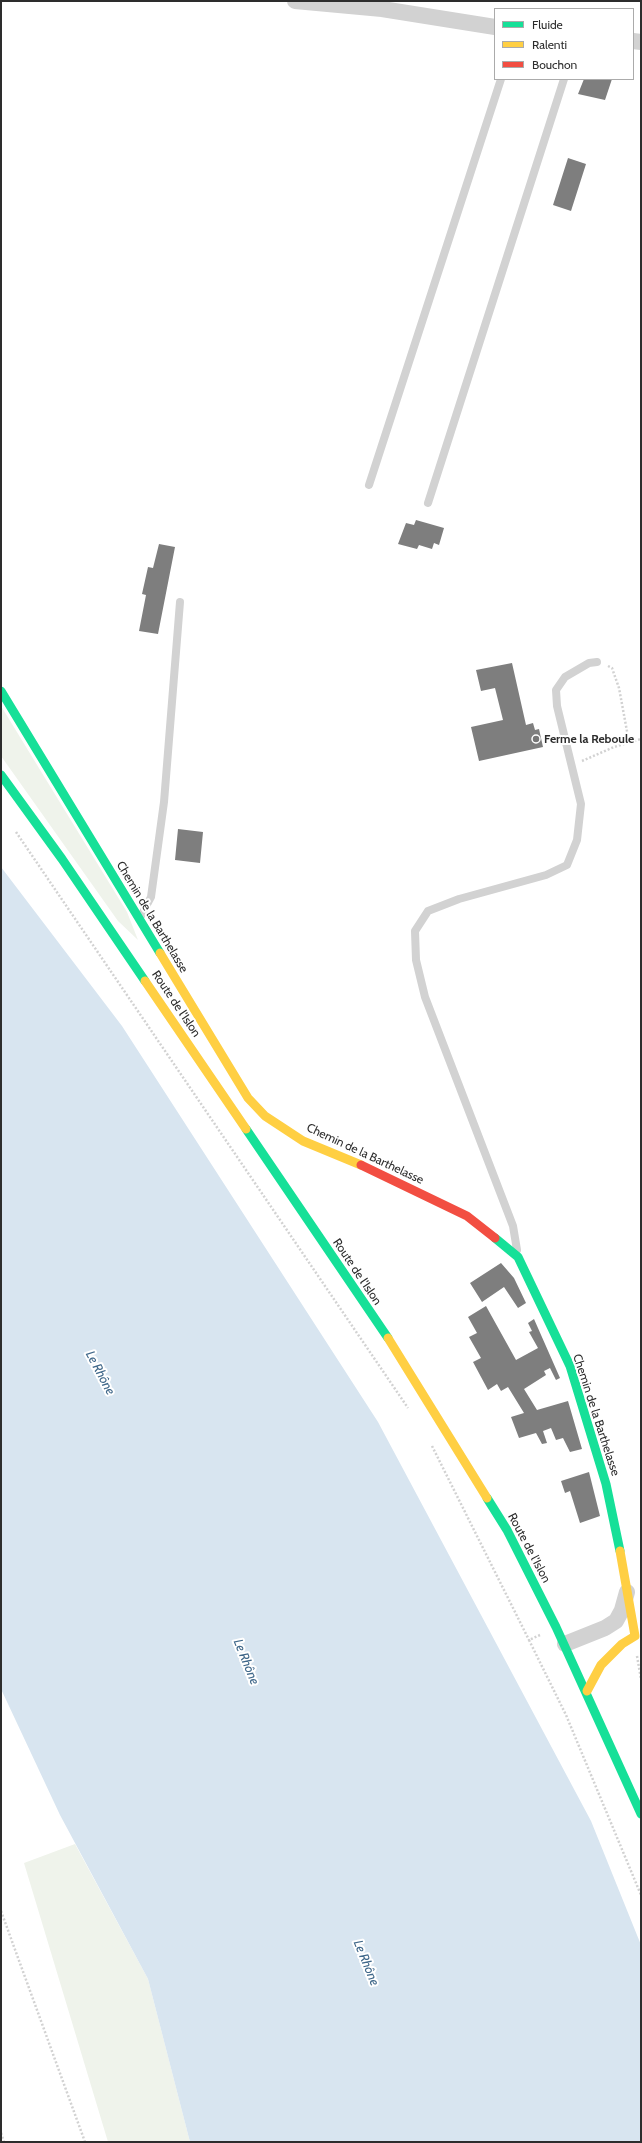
<!DOCTYPE html>
<html>
<head>
<meta charset="utf-8">
<style>
  body { margin:0 }
  #map { position:relative; width:642px; height:2143px; overflow:hidden; background:#fff; font-family:Cabin,sans-serif }
  canvas { display:block }
  .frame { position:absolute; inset:0; border:2px solid #2d2d2d; pointer-events:none }
  .legend { position:absolute; left:494px; top:8px; width:140px; height:72px; box-sizing:border-box; background:#fff; border:1px solid #ababab; margin:0; padding:5px 7px; list-style:none; font-size:12px; color:#2d2d2d }
  .legend li { display:flex; align-items:center; gap:8px; height:20px }
  .legend b { width:20px; border:1px solid #ababab }
</style>
</head>
<body>
<div id="map">
<canvas width="642" height="2143"></canvas>
<div class="frame"></div>
<ul class="legend">
<li><b style="height:5px;background:#16e098"></b>Fluide</li>
<li><b style="height:5px;background:#ffcf43"></b>Ralenti</li>
<li><b style="height:5px;background:#f24e42"></b>Bouchon</li>
</ul>
</div>
<script>
const context = document.querySelector('canvas').getContext('2d');
context.lineJoin = 'round';
function fill(path, color) { context.fillStyle = color; context.fill(path, 'evenodd'); }
const toPath = rows => new Path2D(rows.map(r => 'M' + r).join(''));
function stroke(path, color, width, dash) { context.strokeStyle = color; context.lineWidth = width; context.lineCap = dash ? 'butt' : 'round'; context.setLineDash(dash || []); context.stroke(path); }
function label(font, color, halo, rows, align = 'center') {
  context.font = font + ' Cabin,sans-serif'; context.lineWidth = 4; context.setLineDash([]); context.textBaseline = 'middle'; context.strokeStyle = halo; context.fillStyle = color; for (const [text, x, y, turn = 0] of rows) {
    context.save(); context.translate(x, y); context.rotate((+turn || 0) * Math.PI / 180); context.textAlign = isNaN(turn) ? turn : align; if (halo) context.strokeText(text, 0, 0); context.fillText(text, 0, 0); context.restore();
  }
}
fill(toPath([
  [1,706,127,912,138,940,118,921,1,756],
  [75,1844,148,1979,190,2142,108,2142,24,1863]
]), '#eff3eb');
fill(toPath([
  [1,867,122,1026,378,1422,591,1821,641,1945,641,2142,190,2142,148,1979,60,1815,1,1689]
]), '#d8e5f0');
fill(toPath([
  [584,79,612,79,605,100,578,94],
  [568,158,586,164,571,211,553,205],
  [416,520,444,528,439,545,434,543,432,549,419,545,417,549,398,544,406,523,414,525],
  [159,544,175,547,158,634,139,631,146,595,142,594,148,567,153,568],
  [512,663,526,725,533,723,535,730,539,729,543,747,479,761,471,727,503,720,495,688,481,691,476,670],
  [178,829,203,832,200,863,175,860],
  [501,1263,514,1278,526,1303,518,1308,504,1287,482,1302,470,1283],
  [486,1306,516,1360,538,1348,529,1332,532,1331,528,1323,534,1319,560,1378,556,1380,550,1368,544,1371,546,1375,524,1389,537,1410,568,1401,582,1449,570,1452,563,1438,556,1440,551,1428,543,1431,547,1443,542,1444,536,1433,519,1438,511,1417,524,1413,508,1387,501,1391,497,1384,488,1390,473,1362,481,1358,469,1337,477,1333,468,1317],
  [589,1472,600,1516,580,1523,570,1491,565,1493,561,1481]
]), '#7e7e7e');
stroke(toPath([
  [608,666,612,668,619,688,629,742],
  [582,761,614,747,641,739],
  [16,832,408,1408],
  [432,1446,529,1640],
  [540,1635,529,1640,566,1715,641,1895],
  [637,1656,641,1679],
  [1,1911,85,2142],
  [1,2133,4,2142]
]), '#d2d2d2', 2.5, [2, 2]);
stroke(toPath([
  [369,485,501,79],
  [428,503,564,79],
  [141,916,151,897,164,802,180,602],
  [517,1250,513,1226,425,997,416,960,415,931,428,911,459,899,546,875,567,865,577,840,581,804,557,706,556,690,565,677,589,663,597,662]
]), '#d2d2d2', 8);
stroke(toPath([
  [295,1,382,9,495,27],
  [633,41,641,42],
  [565,1644,605,1628,616,1621,622,1610,627,1592]
]), '#d2d2d2', 16);
stroke(toPath([
  [1,691,160,953],
  [1,775,62,859,145,981],
  [246,1129,388,1338],
  [495,1238,518,1257,570,1366,606,1484,620,1551],
  [487,1498,507,1530,556,1627,641,1814]
]), '#16e098', 9);
stroke(toPath([
  [160,953,248,1098,265,1116,303,1141,361,1165],
  [145,981,246,1129],
  [388,1338,487,1498],
  [587,1691,601,1665,622,1644,635,1636,620,1551]
]), '#ffcf43', 9);
stroke(toPath([
  [361,1165,467,1216,495,1238]
]), '#f24e42', 9);
for (const [x, y, r, color] of [
  [536,739,4,"#767676"]
]) { const dot = new Path2D(); dot.arc(x, y, r, 0, 2 * Math.PI); context.fillStyle = color; context.fill(dot); stroke(dot, '#fff', 1.5); }
label('bold 12px', '#2d2d2d', '#fff', [
  ["Ferme la Reboule",544,739]
], 'left');
label('12px', '#2d2d2d', '#fff', [
  ["Chemin de la Barthelasse",152,917,59],
  ["Route de l'Islon",176,1004,56],
  ["Chemin de la Barthelasse",365,1154,25],
  ["Route de l'Islon",357,1272,56],
  ["Chemin de la Barthelasse",596,1415,72],
  ["Route de l'Islon",529,1548,62]
]);
label('italic 13px', '#40688a', '#fff', [
  ["Le Rhône",100,1373,62],
  ["Le Rhône",246,1662,68],
  ["Le Rhône",366,1963,68]
]);
</script>
</body>
</html>
